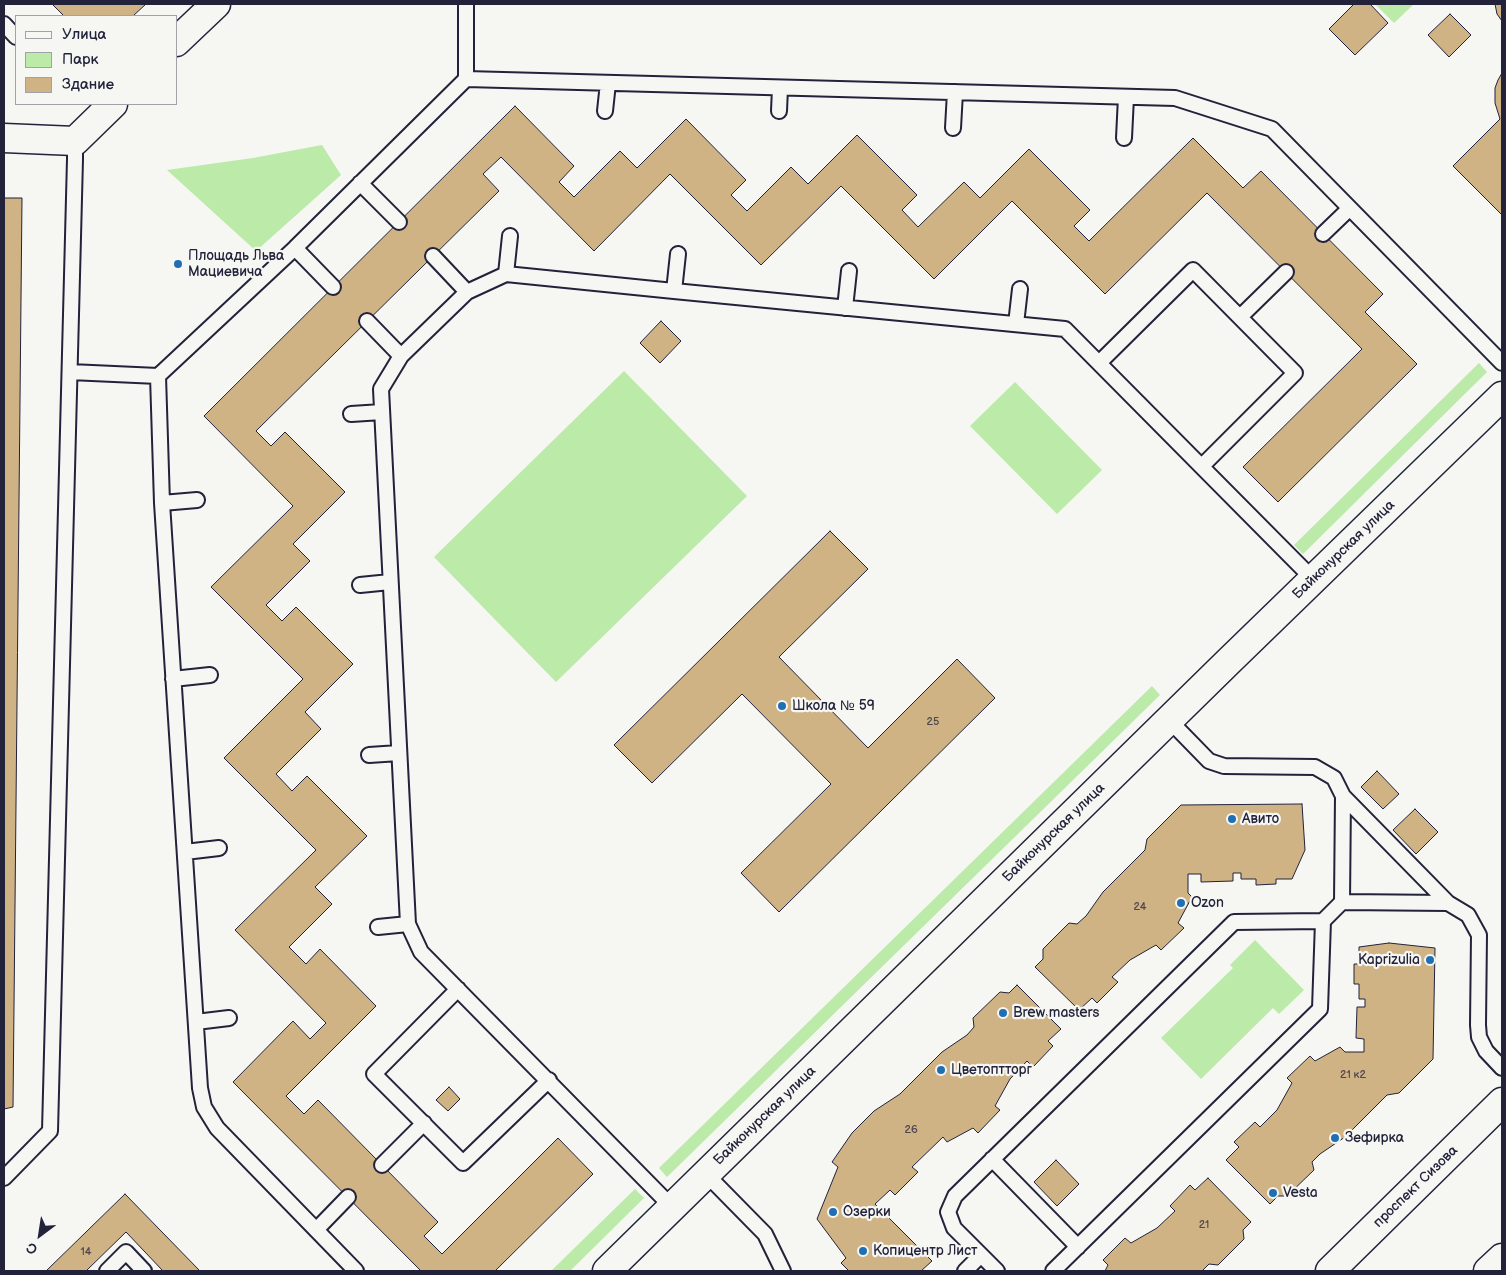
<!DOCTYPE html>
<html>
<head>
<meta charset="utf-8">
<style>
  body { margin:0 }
  #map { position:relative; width:1506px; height:1275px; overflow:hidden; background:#f6f6f2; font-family:"Balsamiq Sans",sans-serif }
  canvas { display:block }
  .frame { position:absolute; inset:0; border:5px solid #22223b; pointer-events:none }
  .legend { position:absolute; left:15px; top:15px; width:162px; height:90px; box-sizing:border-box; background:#f6f6f2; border:1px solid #a1a1a9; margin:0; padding:6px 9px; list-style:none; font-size:15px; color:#22223b }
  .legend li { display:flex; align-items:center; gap:10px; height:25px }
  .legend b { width:25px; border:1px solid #a1a1a9 }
  .north { position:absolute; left:15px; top:1210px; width:50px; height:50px; -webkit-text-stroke:4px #f6f6f2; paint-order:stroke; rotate:211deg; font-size:14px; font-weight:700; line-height:20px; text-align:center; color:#22223b }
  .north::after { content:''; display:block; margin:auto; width:18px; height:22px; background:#22223b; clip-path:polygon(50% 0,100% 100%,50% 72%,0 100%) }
</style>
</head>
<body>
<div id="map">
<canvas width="1506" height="1275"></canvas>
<div class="frame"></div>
<ul class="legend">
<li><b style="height:6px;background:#f6f6f2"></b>Улица</li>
<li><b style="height:14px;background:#bbeaa9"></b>Парк</li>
<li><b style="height:14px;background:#d0b385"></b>Здание</li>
</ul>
<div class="north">С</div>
</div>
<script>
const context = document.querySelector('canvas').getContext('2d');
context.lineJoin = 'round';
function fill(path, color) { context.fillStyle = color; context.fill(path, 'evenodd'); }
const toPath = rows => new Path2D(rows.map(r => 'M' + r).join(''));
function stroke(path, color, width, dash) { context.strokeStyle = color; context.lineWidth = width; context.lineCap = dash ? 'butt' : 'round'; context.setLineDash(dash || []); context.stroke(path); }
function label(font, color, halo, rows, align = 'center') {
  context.font = font + ' "Balsamiq Sans",sans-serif'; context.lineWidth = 4.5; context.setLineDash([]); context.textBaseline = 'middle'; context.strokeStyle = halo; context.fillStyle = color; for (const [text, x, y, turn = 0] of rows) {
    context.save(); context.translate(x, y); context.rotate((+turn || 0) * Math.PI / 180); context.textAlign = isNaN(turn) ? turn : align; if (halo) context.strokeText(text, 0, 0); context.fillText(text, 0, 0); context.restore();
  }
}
fill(toPath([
  [1375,4,1414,4,1394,23],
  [322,145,341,175,256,251,167,170,253,158],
  [1479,363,1487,372,1303,554,1294,545],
  [624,371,747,496,556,682,434,557],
  [1015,382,1102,470,1057,514,970,426],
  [1152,686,1160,695,667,1177,659,1168],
  [1255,940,1304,990,1279,1014,1273,1008,1201,1079,1161,1038,1233,968,1230,965],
  [635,1189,644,1198,570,1271,551,1271]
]), '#bbeaa9');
const building = toPath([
  [52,4,146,4,133,16,64,16,52,4],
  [1354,4,1370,4,1388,23,1355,55,1329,29,1354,4],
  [1495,4,1502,4,1502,21,1497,14,1495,4],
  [1450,14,1471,35,1449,57,1428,35,1450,14],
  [1502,73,1502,215,1453,166,1500,119,1495,103,1495,88,1498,80,1502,73],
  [515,106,574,166,559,182,574,197,620,151,637,168,686,119,746,180,731,195,747,211,791,167,808,184,857,135,917,195,902,210,918,227,964,182,980,198,1029,149,1090,210,1074,226,1089,241,1193,138,1243,188,1261,171,1383,294,1365,312,1417,364,1278,502,1243,467,1362,349,1207,193,1105,294,1012,201,934,279,841,186,761,265,670,174,594,251,501,157,483,174,499,191,256,431,271,446,285,432,345,492,293,544,310,561,266,605,282,621,296,607,353,664,305,712,321,729,276,774,292,791,307,776,367,836,315,887,332,904,289,947,306,964,320,949,376,1006,286,1096,304,1114,318,1100,438,1222,424,1236,442,1254,558,1138,593,1174,495,1271,421,1271,233,1082,293,1021,310,1039,326,1023,235,930,316,850,224,758,303,679,211,587,293,506,204,416,515,106],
  [4,198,22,198,13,1107,4,1109,4,198],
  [661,321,681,341,660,363,640,343,661,321],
  [830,531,868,569,779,657,868,748,957,659,995,698,779,912,741,873,831,784,742,694,652,783,614,745,830,531],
  [1377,771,1399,794,1383,809,1361,787,1377,771],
  [1302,804,1305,850,1292,879,1276,879,1276,884,1256,885,1256,879,1241,879,1241,873,1233,873,1233,881,1201,882,1201,874,1188,874,1188,893,1192,897,1178,923,1184,928,1161,950,1156,945,1130,960,1112,977,1118,982,1097,1003,1092,998,1079,1010,1035,967,1043,959,1043,949,1069,923,1077,924,1086,916,1103,892,1145,850,1147,839,1181,805,1302,804],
  [1415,809,1438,832,1416,854,1393,830,1415,809],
  [1389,943,1435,948,1433,1059,1399,1093,1387,1095,1345,1137,1320,1154,1312,1162,1314,1170,1287,1196,1278,1196,1270,1204,1226,1160,1239,1147,1234,1142,1255,1122,1260,1127,1277,1110,1292,1083,1287,1078,1310,1056,1315,1061,1340,1047,1345,1052,1364,1052,1364,1039,1356,1038,1357,1007,1365,1007,1365,999,1359,999,1359,984,1354,984,1354,964,1359,964,1359,947,1389,943],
  [1017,985,1061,1029,1048,1041,1053,1046,1033,1067,1027,1061,1010,1079,995,1106,1000,1110,978,1133,973,1128,947,1142,943,1137,912,1167,918,1172,895,1195,890,1190,875,1204,932,1261,921,1271,849,1271,841,1263,846,1258,817,1219,838,1167,832,1162,852,1133,874,1111,900,1094,942,1052,967,1035,974,1027,973,1018,1000,992,1009,993,1017,985],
  [449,1087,460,1099,448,1111,436,1100,449,1087],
  [1056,1160,1079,1184,1057,1206,1034,1182,1056,1160],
  [1208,1178,1251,1222,1243,1230,1244,1239,1218,1265,1209,1264,1202,1271,1105,1271,1108,1265,1103,1260,1125,1238,1131,1243,1157,1228,1175,1211,1170,1206,1190,1185,1195,1190,1208,1178],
  [125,1194,200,1271,163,1271,126,1232,86,1271,46,1271,125,1194]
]);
fill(building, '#d0b385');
stroke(building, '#22223b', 1);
const service = toPath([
  [4,24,16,37],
  [466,79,466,4],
  [605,111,608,83],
  [779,111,780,88],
  [953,128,955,92],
  [1124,138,1126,97],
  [360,183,399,222],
  [1323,234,1349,209],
  [295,248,333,287],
  [433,256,467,292],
  [506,274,510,236],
  [674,291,678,254],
  [845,308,849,271],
  [1240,317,1286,272],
  [367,321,401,356],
  [1016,324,1020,289],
  [1099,363,1193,270,1295,373,1202,466],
  [70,372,158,376],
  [351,414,382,412],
  [162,503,197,500],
  [360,585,390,582],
  [173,679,210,675],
  [1169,720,1209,761,1224,766,1315,767,1334,778,1343,796,1448,903,1468,915,1479,935,1478,1025,1479,1037,1486,1051,1502,1068],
  [369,755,399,753],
  [185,852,219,848],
  [1342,902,1343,796],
  [378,927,408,924],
  [458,989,374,1074,463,1163,549,1080],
  [196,1022,229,1018],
  [992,1159,1078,1247],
  [382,1165,424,1123],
  [706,1174,765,1234,783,1271],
  [4,1178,50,1131,75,159,75,141],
  [672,1207,421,952,408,924,381,389,401,356,467,292,506,274,674,291,1065,329,1314,580],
  [316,1230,348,1197],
  [107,1271,126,1252,144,1271],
  [356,1271,217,1128,204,1107,200,1088,162,503,158,376,295,248,466,79,1175,98,1272,129,1502,363],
  [965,1271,981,1255],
  [997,1271,954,1228,948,1212,955,1196,1234,922,1323,921,1342,902,1448,903],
  [1053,1271,1320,1009,1323,921]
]);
const minor = toPath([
  [176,42,216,4],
  [4,138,75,141,113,104],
  [607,1271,1228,662,1502,396]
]);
const secondary = toPath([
  [1330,1271,1502,1102],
  [1488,1271,1502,1258]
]);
stroke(service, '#22223b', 18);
stroke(minor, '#22223b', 31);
stroke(secondary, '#22223b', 31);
stroke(service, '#f6f6f2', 14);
stroke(minor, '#f6f6f2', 28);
stroke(secondary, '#f6f6f2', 28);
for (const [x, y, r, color] of [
  [178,264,5,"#1f6fb2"],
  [782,706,5,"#1f6fb2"],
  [1232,819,5,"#1f6fb2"],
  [1181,903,5,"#1f6fb2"],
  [1430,960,5,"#1f6fb2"],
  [1003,1013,5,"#1f6fb2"],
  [941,1070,5,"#1f6fb2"],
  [1335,1138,5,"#1f6fb2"],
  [1273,1193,5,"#1f6fb2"],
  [833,1212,5,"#1f6fb2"],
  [863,1251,5,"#1f6fb2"]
]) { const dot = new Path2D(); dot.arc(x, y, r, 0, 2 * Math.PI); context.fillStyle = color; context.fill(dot); stroke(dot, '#f6f6f2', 2); }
label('11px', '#4e464e', null, [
  ["25",933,722],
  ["24",1140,907],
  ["21 к2",1353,1075],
  ["26",911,1130],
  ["21",1204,1225],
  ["14",86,1252]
]);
label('14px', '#22223b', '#f6f6f2', [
  ["Площадь Льва",188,256],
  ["Мациевича",188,272],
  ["Школа № 59",792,706],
  ["Авито",1242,819],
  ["Ozon",1191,903],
  ["Kaprizulia",1420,960,"right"],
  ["Brew masters",1013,1013],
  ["Цветоптторг",951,1070],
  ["Зефирка",1345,1138],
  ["Vesta",1283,1193],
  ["Озерки",843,1212],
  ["Копицентр Лист",873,1251]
], 'left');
label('14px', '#22223b', '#f6f6f2', [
  ["Байконурская улица",1344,550,-44],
  ["Байконурская улица",1054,833,-44],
  ["Байконурская улица",765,1116,-44],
  ["проспект Сизова",1416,1187,-44]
]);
</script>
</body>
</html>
